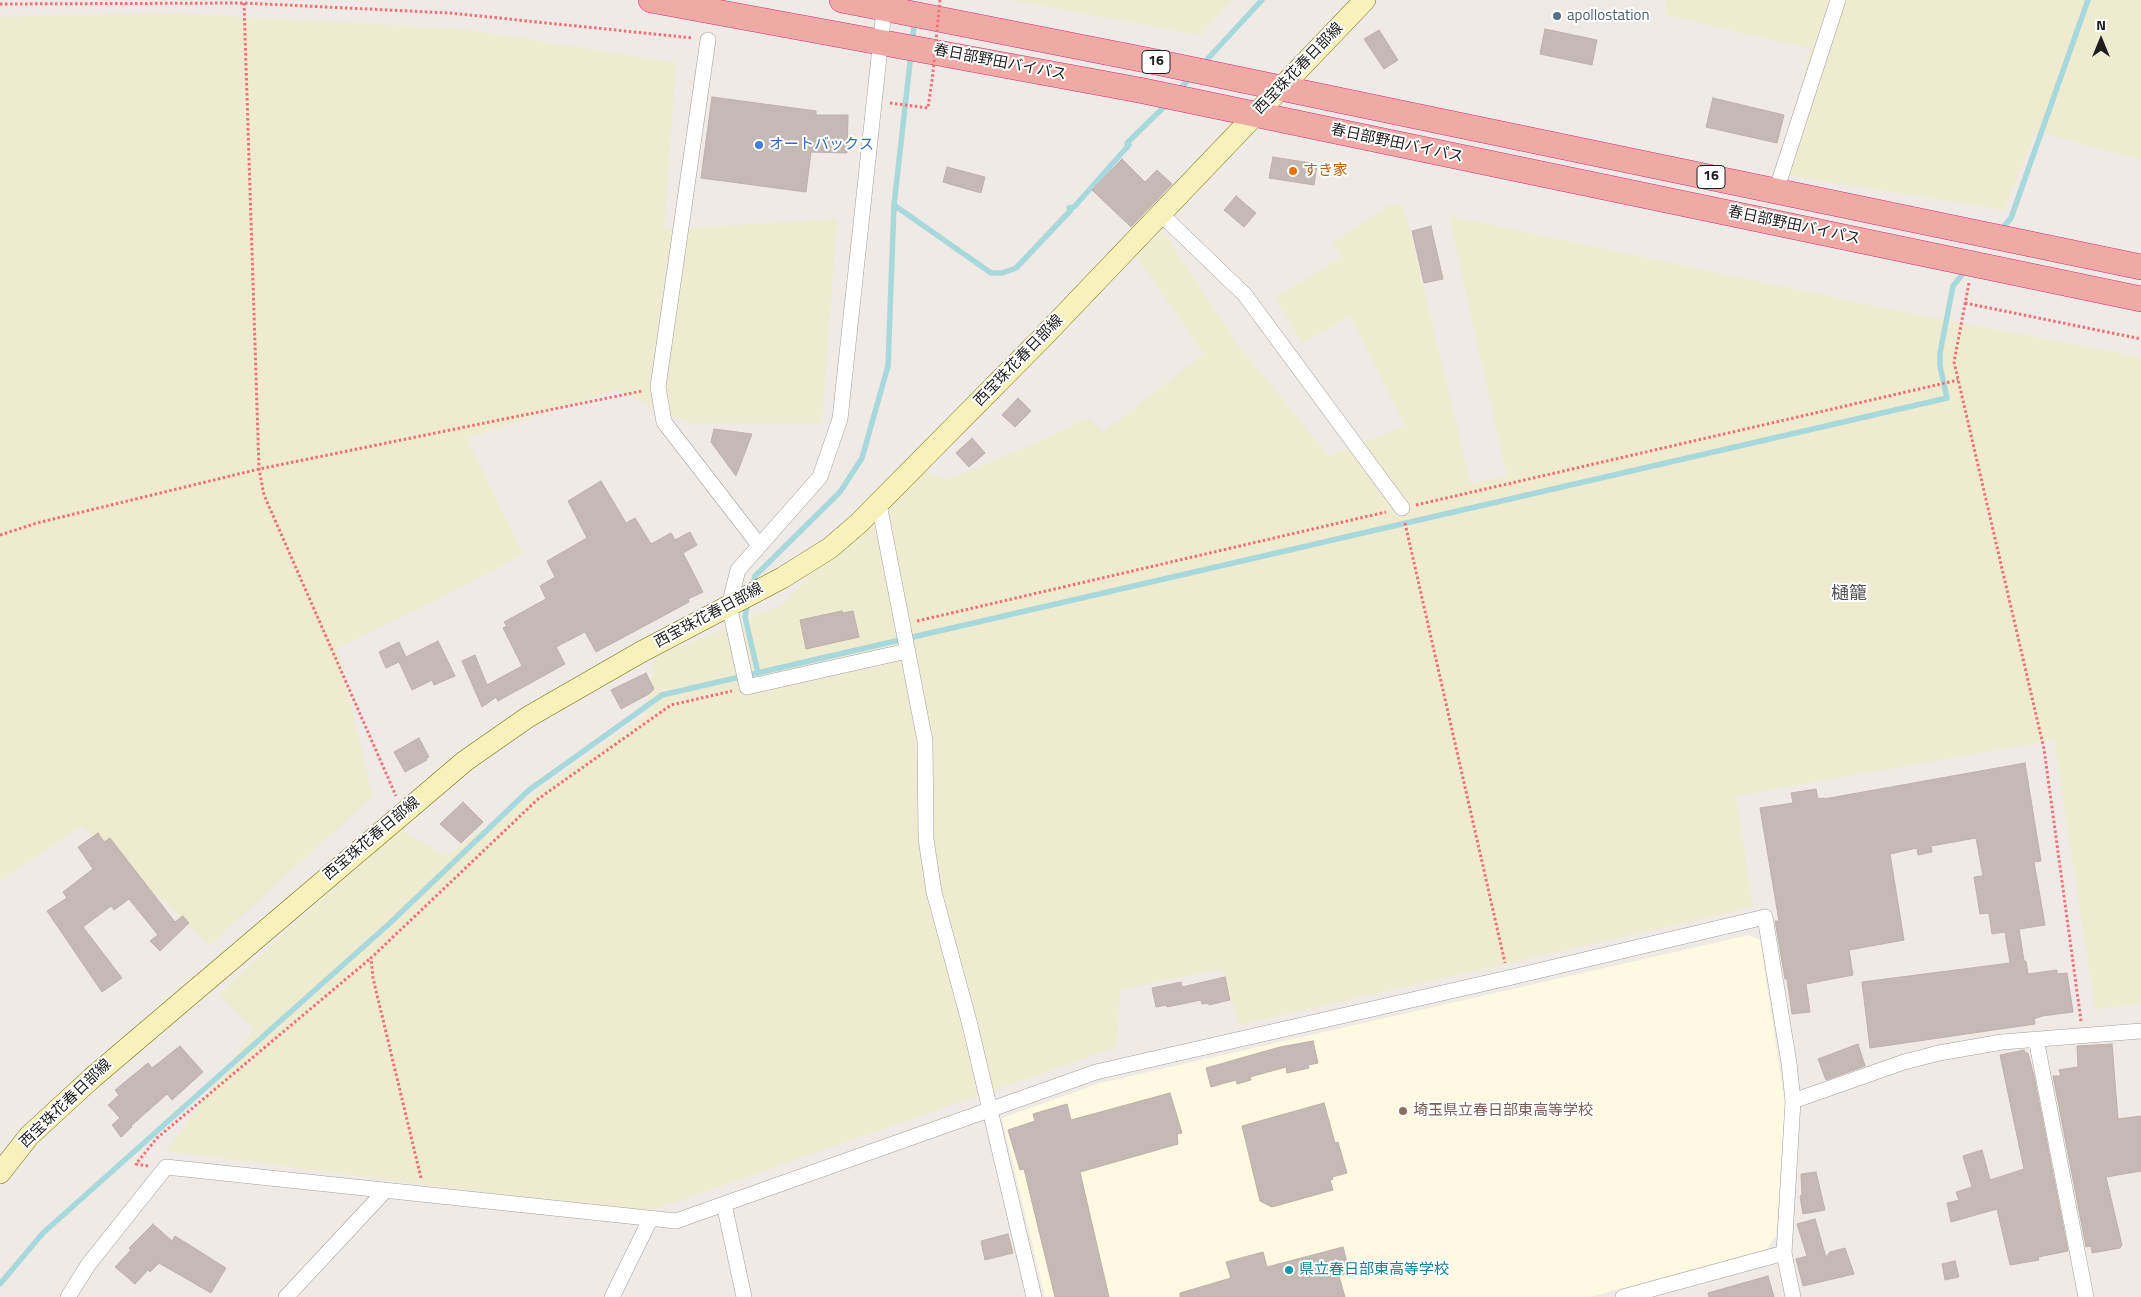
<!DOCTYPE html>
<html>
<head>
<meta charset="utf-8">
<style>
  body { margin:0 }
  #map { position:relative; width:2141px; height:1297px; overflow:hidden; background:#efeae5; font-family:"Titillium Web",sans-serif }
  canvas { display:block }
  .north { position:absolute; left:2076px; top:15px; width:50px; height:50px; -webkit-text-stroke:4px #fff; paint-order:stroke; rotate:0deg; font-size:14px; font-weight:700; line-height:20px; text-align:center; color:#1f1f1f }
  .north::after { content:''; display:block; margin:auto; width:18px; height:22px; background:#1f1f1f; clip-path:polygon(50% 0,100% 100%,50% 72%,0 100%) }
</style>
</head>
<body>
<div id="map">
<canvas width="2141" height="1297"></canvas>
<div class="north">N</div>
</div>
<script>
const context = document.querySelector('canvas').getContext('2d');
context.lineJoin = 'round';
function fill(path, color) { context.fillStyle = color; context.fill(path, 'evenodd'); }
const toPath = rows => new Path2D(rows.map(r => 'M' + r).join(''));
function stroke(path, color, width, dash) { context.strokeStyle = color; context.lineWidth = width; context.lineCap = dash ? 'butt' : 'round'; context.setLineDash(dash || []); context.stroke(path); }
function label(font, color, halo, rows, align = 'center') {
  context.font = font + ' "Titillium Web","Noto Sans JP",sans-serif'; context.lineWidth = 4; context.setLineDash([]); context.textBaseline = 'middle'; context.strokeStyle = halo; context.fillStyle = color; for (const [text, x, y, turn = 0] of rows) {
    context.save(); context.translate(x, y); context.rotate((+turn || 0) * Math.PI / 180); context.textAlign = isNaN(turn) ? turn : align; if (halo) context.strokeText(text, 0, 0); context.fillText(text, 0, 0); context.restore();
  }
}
fill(toPath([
  [1749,935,1760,940,1785,1104,1776,1236,1767,1249,1590,1297,1045,1297,1002,1118,1100,1083]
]), '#fef9e0');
fill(toPath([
  [1011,0,1233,0,1200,35],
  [1666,0,2141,0,2141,160,2036,131,2004,210,1780,174,1810,49,1666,15],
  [173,13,464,29,676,63,664,229,837,219,822,423,689,423,617,390,467,438,523,554,430,603,337,648,373,796,210,945,82,826,0,881,0,17],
  [1391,204,1404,207,1471,484,1507,476,1449,216,1913,314,2141,357,2141,1004,2095,1009,2054,740,1736,796,1753,907,1239,1025,1222,969,1120,990,1117,1047,644,1213,166,1151,254,1029,219,994,399,828,445,856,645,715,655,657,782,605,912,467,947,480,1028,446,1088,418,1103,432,1204,354,1136,256,1163,231,1236,342,1329,456,1405,426,1350,316,1302,343,1275,298,1341,257,1333,243]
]), '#eeebd1');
stroke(toPath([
  [912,43,915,20],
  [1202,65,1262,0],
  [1178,91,1192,76],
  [894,205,991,273,1002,273,1016,268,1071,210,1069,208,1074,207,1129,145,1127,143,1167,104],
  [2000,231,2011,218,2088,0],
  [752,588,755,576,840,492,862,458,888,366,894,205,911,54],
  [748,601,745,617,758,673],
  [0,1284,43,1233,390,923,529,790,662,695,1947,398,1940,366,1940,353,1953,286,1966,270]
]), '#a7d9dc', 5.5);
const building = toPath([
  [1545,29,1597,40,1592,65,1540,54,1545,29],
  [1379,30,1398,60,1384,69,1364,39,1379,30],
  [712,97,816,111,816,115,848,115,847,153,811,152,806,192,701,178,712,97],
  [1713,98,1784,115,1777,143,1706,127,1713,98],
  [1273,157,1317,164,1314,185,1269,178,1273,157],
  [1122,159,1145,182,1157,170,1172,184,1131,227,1092,190,1122,159],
  [947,167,985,177,981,193,943,182,947,167],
  [1236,196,1256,213,1244,227,1224,210,1236,196],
  [1431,226,1443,279,1424,283,1412,231,1431,226],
  [1018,398,1031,411,1015,427,1002,415,1018,398],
  [714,429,752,434,736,476,711,442,714,429],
  [972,438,985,453,969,467,956,453,972,438],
  [601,481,626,523,635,518,651,544,671,533,675,540,690,532,697,545,683,553,703,592,688,599,689,602,596,652,585,632,556,647,565,664,498,701,496,697,482,707,462,661,475,655,487,685,522,666,503,628,507,626,504,622,546,599,540,586,555,577,547,561,587,538,568,501,601,481],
  [842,611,843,613,853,611,859,637,806,649,800,620,842,611],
  [438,641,455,676,434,685,432,680,412,690,399,662,386,668,379,652,399,642,406,657,438,641],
  [646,673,654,689,649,694,621,709,611,690,646,673],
  [419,738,429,757,426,758,427,760,405,772,394,752,419,738],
  [2025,763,2041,861,2034,862,2045,925,2019,929,2024,961,2026,961,2028,974,2057,970,2057,974,2067,973,2073,1012,2042,1016,2034,1019,2035,1024,1870,1048,1862,982,2010,963,2005,932,1992,934,1989,913,1980,914,1974,877,1983,876,1976,838,1931,846,1932,852,1918,855,1917,848,1890,854,1904,940,1849,950,1853,975,1806,984,1810,1012,1792,1014,1787,979,1785,979,1775,921,1779,921,1760,808,1793,803,1791,793,1816,789,1818,799,1824,798,1824,799,2025,763],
  [463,802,483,822,461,843,440,824,463,802],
  [98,833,104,842,110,838,175,922,183,916,189,923,160,951,150,941,158,935,129,899,114,910,111,906,83,927,122,978,102,992,47,911,67,898,63,892,93,869,78,847,98,833],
  [1225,977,1230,1000,1209,1005,1209,1003,1202,1004,1201,1000,1167,1007,1167,1005,1156,1007,1152,988,1181,982,1182,987,1225,977],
  [1313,1041,1318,1063,1308,1065,1309,1068,1287,1073,1286,1067,1250,1077,1251,1080,1237,1084,1236,1080,1211,1087,1206,1068,1280,1047,1313,1041],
  [1858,1044,1865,1066,1826,1080,1818,1059,1858,1044],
  [2112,1044,2118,1119,2141,1116,2141,1171,2106,1177,2122,1245,2120,1248,2092,1253,2091,1246,2086,1247,2053,1076,2061,1076,2059,1070,2078,1067,2077,1046,2112,1044],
  [180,1046,203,1072,172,1100,167,1094,131,1126,132,1127,121,1137,112,1125,120,1118,108,1105,119,1095,115,1090,148,1063,152,1068,180,1046],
  [2024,1050,2025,1053,2028,1053,2034,1076,2068,1251,2038,1257,2039,1260,2010,1265,1997,1209,1951,1222,1947,1203,1959,1200,1956,1192,1972,1187,1963,1156,1982,1150,1990,1180,2024,1169,2000,1055,2024,1050],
  [1170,1093,1182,1133,1177,1134,1178,1144,1080,1172,1109,1297,1055,1297,1024,1169,1020,1170,1008,1130,1035,1121,1033,1114,1067,1104,1071,1120,1170,1093],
  [1324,1103,1335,1143,1338,1142,1347,1173,1332,1177,1333,1179,1330,1180,1333,1190,1272,1207,1260,1201,1242,1126,1324,1103],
  [1816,1172,1825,1210,1803,1214,1800,1196,1802,1195,1801,1174,1816,1172],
  [1815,1219,1826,1257,1830,1252,1845,1248,1854,1274,1803,1286,1796,1259,1807,1256,1797,1224,1815,1219],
  [153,1224,172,1241,175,1236,226,1268,211,1293,159,1263,150,1272,148,1270,135,1284,115,1267,131,1250,129,1248,153,1224],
  [1008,1234,1013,1253,985,1260,981,1241,1008,1234],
  [1343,1247,1350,1273,1339,1276,1345,1297,1180,1297,1180,1293,1231,1278,1226,1262,1263,1252,1267,1267,1343,1247],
  [1955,1261,1959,1277,1945,1280,1942,1264,1955,1261],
  [1768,1276,1774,1297,1709,1297,1708,1293,1768,1276]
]);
fill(building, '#c4b9b5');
stroke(building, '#c1afa8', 1);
const minor = toPath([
  [885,1,840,419,820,477,738,570,729,605,747,687,907,651],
  [708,40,658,387,664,422,759,545],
  [1776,191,1838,0],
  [1161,214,1245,295,1402,508],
  [879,504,925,741,926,839,934,892,970,1025,1034,1297],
  [2036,1039,2086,1297],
  [1793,1101,1904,1062,1939,1053,2002,1042,2141,1031],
  [724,1204,744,1297],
  [68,1297,88,1265,166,1167,676,1221,1096,1072,1508,978,1765,917,1789,1063,1793,1101,1784,1253,1793,1297],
  [286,1297,385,1191],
  [612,1297,650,1220],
  [1623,1297,1784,1253]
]);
const secondary = toPath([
  [0,1173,29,1136,92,1078,465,761,528,717,641,652,782,578,830,548,859,523,1042,338,1365,0]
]);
const trunk = toPath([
  [651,0,1139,90,2141,299],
  [842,0,1151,61,2141,267]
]);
stroke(minor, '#a0a0a0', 16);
stroke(secondary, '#756f07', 22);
stroke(trunk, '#d72981', 26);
stroke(toPath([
  [244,3,259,469,264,495,396,796],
  [0,4,244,3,450,13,693,38],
  [890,103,928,108,933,73],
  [1969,283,1954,362,2044,749,2081,1021],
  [1965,303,2141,339],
  [1416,505,1958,380],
  [1405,523,1505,963],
  [0,535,37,523,259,469,642,391],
  [917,621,1386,512],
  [148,1166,136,1164,157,1138,371,958],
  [421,1178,373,978,371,958,538,799,671,705,732,691]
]), '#f76f77', 3, [2.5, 2.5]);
stroke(minor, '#fff', 15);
stroke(secondary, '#f8f1bb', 21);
stroke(trunk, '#f0aaa6', 25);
stroke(toPath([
  [933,72,940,0]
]), '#f76f77', 3, [2.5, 2.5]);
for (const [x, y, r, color] of [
  [1557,16,5,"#5c6f8a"],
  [759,145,5,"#3f7fe0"],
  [1293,171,5,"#e8710a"],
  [1403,1111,5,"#8d6e63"],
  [1289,1270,5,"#0f9aa8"]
]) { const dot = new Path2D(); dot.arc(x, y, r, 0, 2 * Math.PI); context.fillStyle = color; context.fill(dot); stroke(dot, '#fff', 2); }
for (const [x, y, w] of [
  [1156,62,28],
  [1711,177,28]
]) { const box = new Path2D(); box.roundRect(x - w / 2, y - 11.5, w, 23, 4); context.fillStyle = '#fff'; context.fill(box); stroke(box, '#1f1f1f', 1); }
label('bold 14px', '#1f1f1f', null, [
  ["16",1156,62],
  ["16",1711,177]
]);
label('15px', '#4e5e75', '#fff', [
  ["apollostation",1567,16]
], 'left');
label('15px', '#1f1f1f', '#fff', [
  ["春日部野田バイパス",1000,63,11],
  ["西宝珠花春日部線",1299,69,-46],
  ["春日部野田バイパス",1397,144,12],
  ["春日部野田バイパス",1794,226,12],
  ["西宝珠花春日部線",1019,361,-46],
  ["西宝珠花春日部線",709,616,-28],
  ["西宝珠花春日部線",372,839,-40],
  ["西宝珠花春日部線",66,1104,-44]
]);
label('15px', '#366cbe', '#fff', [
  ["オートバックス",769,145]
], 'left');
label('15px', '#c56008', '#fff', [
  ["すき家",1303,171]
], 'left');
label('15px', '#785e54', '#fff', [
  ["埼玉県立春日部東高等学校",1413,1111]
], 'left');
label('15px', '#0d838f', '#fff', [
  ["県立春日部東高等学校",1299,1270]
], 'left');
label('18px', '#525252', '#fff', [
  ["樋籠",1849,595]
]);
</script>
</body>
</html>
